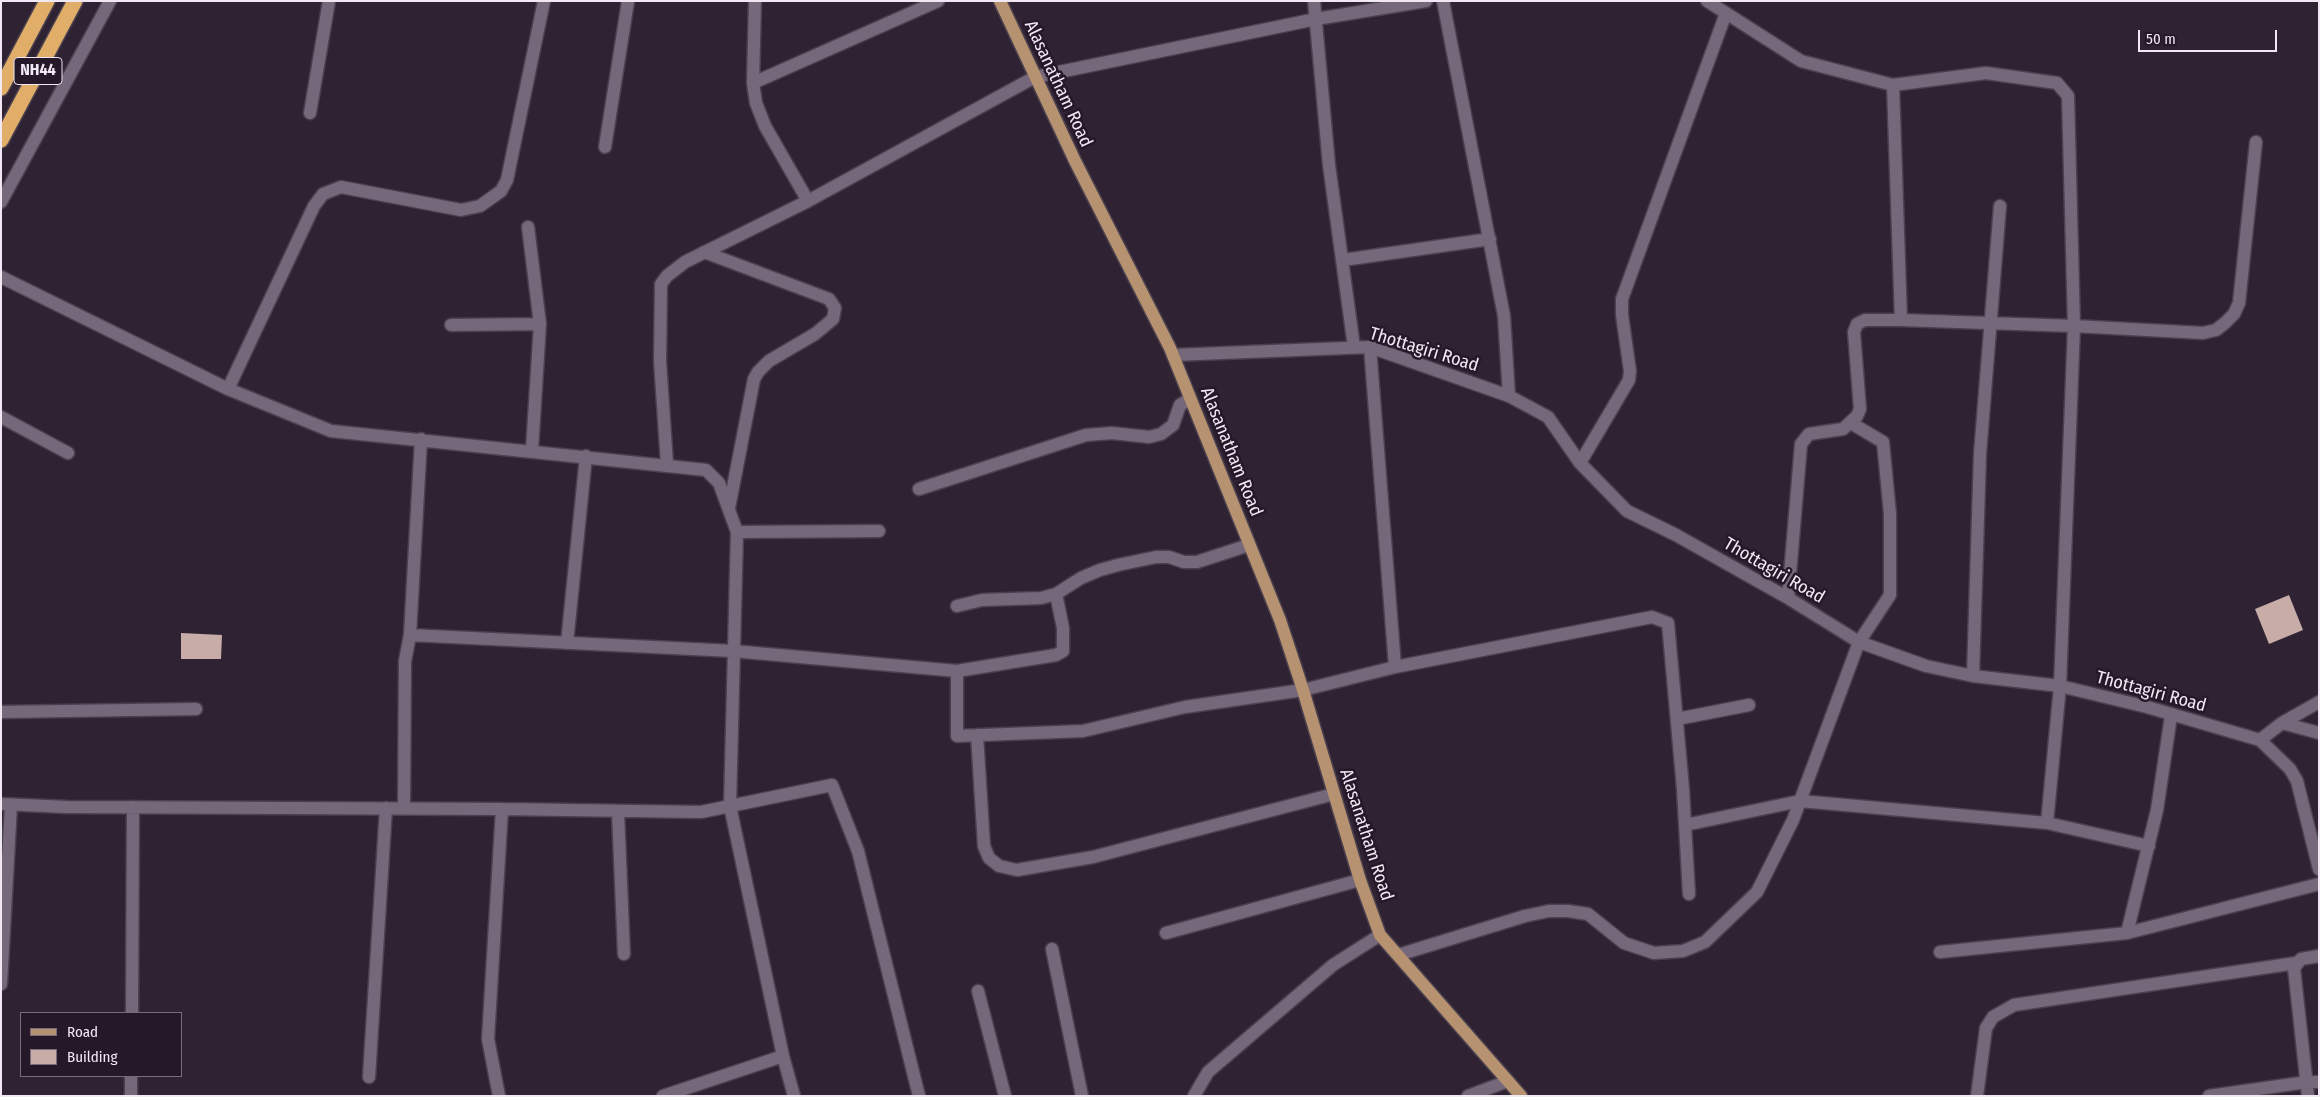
<!DOCTYPE html>
<html>
<head>
<meta charset="utf-8">
<style>
  body { margin:0 }
  #map { position:relative; width:2320px; height:1097px; overflow:hidden; background:#2f2333; font-family:"Fira Sans Condensed",sans-serif }
  canvas { display:block }
  .frame { position:absolute; inset:0; border:2px solid #f0e8f3; pointer-events:none }
  .legend { position:absolute; left:20px; top:1012px; width:162px; height:65px; box-sizing:border-box; background:#251929; border:1px solid #766c7a; margin:0; padding:6px 9px; list-style:none; font-size:15px; color:#f0e8f3 }
  .legend li { display:flex; align-items:center; gap:10px; height:25px }
  .legend b { width:25px; border:1px solid #766c7a }
  .scale { position:absolute; left:2138px; top:30px; width:139px; height:22px; box-sizing:border-box; border:2px solid #f0e8f3; border-top:0; padding-left:6px; font-size:15px; line-height:18px; white-space:nowrap; color:#f0e8f3; -webkit-text-stroke:4px #251929; paint-order:stroke }
</style>
</head>
<body>
<div id="map">
<canvas width="2320" height="1097"></canvas>
<div class="frame"></div>
<ul class="legend">
<li><b style="height:6px;background:#b69270"></b>Road</li>
<li><b style="height:14px;background:#c8aca8"></b>Building</li>
</ul>
<div class="scale">50 m</div>
</div>
<script>
const context = document.querySelector('canvas').getContext('2d');
context.lineJoin = 'round';
function fill(path, color) { context.fillStyle = color; context.fill(path, 'evenodd'); }
const toPath = rows => new Path2D(rows.map(r => 'M' + r).join(''));
function stroke(path, color, width, dash) { context.strokeStyle = color; context.lineWidth = width; context.lineCap = dash ? 'butt' : 'round'; context.setLineDash(dash || []); context.stroke(path); }
function label(font, color, halo, rows, align = 'center') {
  context.font = font + ' "Fira Sans Condensed",sans-serif'; context.lineWidth = 5; context.setLineDash([]); context.textBaseline = 'middle'; context.strokeStyle = halo; context.fillStyle = color; for (const [text, x, y, turn = 0] of rows) {
    context.save(); context.translate(x, y); context.rotate((+turn || 0) * Math.PI / 180); context.textAlign = isNaN(turn) ? turn : align; if (halo) context.strokeText(text, 0, 0); context.fillText(text, 0, 0); context.restore();
  }
}
fill(toPath([
  [2289,595,2303,630,2269,644,2255,609],
  [181,633,222,635,221,659,181,659]
]), '#c8aca8');
const minor = toPath([
  [755,1,753,83,756,103,765,126,808,201],
  [1314,1,1329,165,1354,347],
  [1443,1,1504,316,1509,396],
  [1707,1,1801,61,1893,85,1986,73,2057,83,2068,96,2074,326,1901,320,1893,85],
  [753,83,938,1],
  [310,113,329,1],
  [605,147,628,1],
  [1,202,110,1],
  [528,227,540,324,532,450],
  [704,252,829,299,835,308,833,319,815,334,769,361,758,372,754,379,729,508],
  [1343,260,1490,239],
  [1,277,228,389,331,431,706,470,719,483,737,532,730,806,783,1056],
  [451,325,540,324],
  [1370,347,1395,667],
  [1173,355,1370,347,1509,396,1548,417,1580,463,1627,511,1676,535,1788,598,1859,642,1926,666,1973,676,2060,686,2147,707,2260,740,2290,769,2297,781,2319,869],
  [228,389,314,206,323,194,341,187,461,210,480,206,501,191,507,180,544,1],
  [1,417,68,453],
  [1580,463,1629,380,1630,371,1622,315,1622,299,1726,13],
  [667,464,660,361,661,284,667,276,685,262,808,201,1035,77,1316,19,1426,1],
  [919,489,1086,435,1112,433,1149,437,1161,434,1173,425,1180,405,1190,399],
  [737,532,879,531],
  [1788,598,1801,444,1809,434,1843,429,1857,416,1860,409,1854,332,1857,324,1865,320,1901,320],
  [957,606,982,600,1041,598,1056,594,1081,578,1100,570,1118,565,1156,557,1169,557,1184,562,1197,562,1249,545],
  [410,635,421,439],
  [567,643,586,456],
  [957,671,1056,655,1063,651,1063,628,1056,594],
  [1973,676,1980,454,2000,206],
  [1,712,196,709],
  [1677,719,1749,705],
  [2282,723,2319,733],
  [977,735,984,846,989,858,999,866,1017,870,1093,857,1334,794],
  [2260,740,2282,723,2319,702],
  [1,804,67,807,502,809,701,812,832,785,858,851,919,1096],
  [404,808,405,661,410,635,733,651,957,671,957,736,1083,731,1185,707,1303,690,1395,667,1652,617,1668,623,1683,789,1689,894],
  [618,812,624,954],
  [2047,823,2060,686,2074,326,2203,333,2216,330,2225,323,2234,314,2239,303,2256,142],
  [1685,825,1800,801,2047,823,2149,846],
  [1166,933,1360,880],
  [2127,933,2157,810,2171,716],
  [1052,949,1082,1096],
  [1940,952,2127,933,2319,884],
  [1398,955,1525,916,1549,911,1568,911,1588,914,1624,943,1654,953,1683,951,1705,942,1757,892,1793,820,1859,642,1890,595,1890,514,1883,442,1851,423],
  [1,984,11,805],
  [978,991,1005,1096],
  [132,1013,133,807],
  [369,1077,386,808],
  [131,1096,131,1076],
  [499,1096,488,1039,502,809],
  [663,1096,783,1056,794,1096],
  [1194,1096,1208,1072,1333,965,1380,935],
  [1468,1096,1508,1081],
  [1977,1096,1986,1028,1993,1017,2014,1005,2296,963],
  [2209,1096,2307,1082,2319,1082],
  [2308,1096,2294,968,2301,959,2319,956]
]);
const major = toPath([
  [1000,1,1075,161,1170,348,1280,620,1303,690,1360,880,1380,935,1521,1096]
]);
const highway = toPath([
  [1,88,47,1],
  [1,140,75,1]
]);
stroke(minor, '#4b414e', 15);
stroke(major, '#4b414e', 15);
stroke(highway, '#4b414e', 18);
stroke(minor, '#76687b', 12);
stroke(major, '#b69270', 12);
stroke(highway, '#e0ae69', 15);
for (const [x, y, w] of [
  [38,71,48]
]) { const box = new Path2D(); box.roundRect(x - w / 2, y - 13.5, w, 27, 4); context.fillStyle = '#251929'; context.fill(box); stroke(box, '#f0e8f3', 1); }
label('bold 16px', '#f0e8f3', null, [
  ["NH44",38,71]
]);
label('18px', '#f0e8f3', '#251929', [
  ["Alasanatham Road",1058,84,65],
  ["Thottagiri Road",1424,350,17],
  ["Alasanatham Road",1231,452,68],
  ["Thottagiri Road",1774,571,30],
  ["Thottagiri Road",2151,692,15],
  ["Alasanatham Road",1366,835,72]
]);
</script>
</body>
</html>
